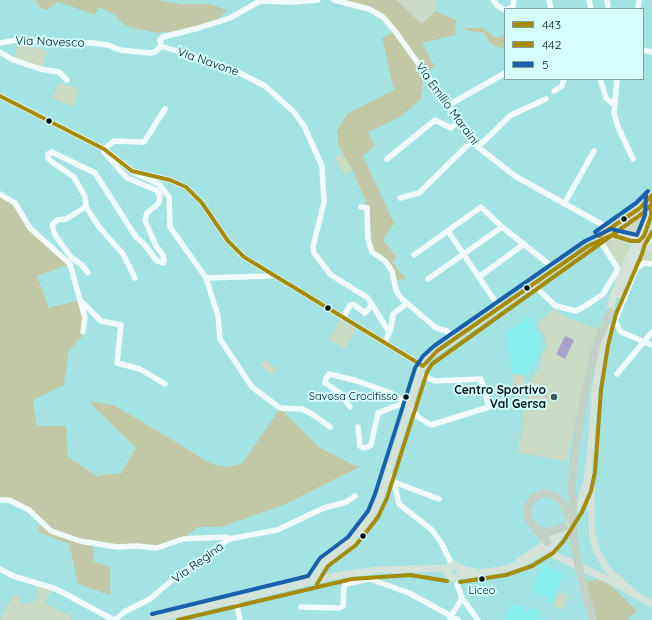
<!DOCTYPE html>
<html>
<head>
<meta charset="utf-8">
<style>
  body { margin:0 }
  #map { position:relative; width:652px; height:620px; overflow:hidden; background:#a3e4e3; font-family:Quicksand,sans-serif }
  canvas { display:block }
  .legend { position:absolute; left:504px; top:8px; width:140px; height:72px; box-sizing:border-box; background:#d5fffe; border:1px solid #80a0a0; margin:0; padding:5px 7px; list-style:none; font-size:12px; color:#001212 }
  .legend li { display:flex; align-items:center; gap:8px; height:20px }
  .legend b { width:20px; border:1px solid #80a0a0 }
</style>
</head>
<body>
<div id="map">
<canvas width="652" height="620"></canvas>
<ul class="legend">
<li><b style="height:5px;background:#a68b06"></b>443</li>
<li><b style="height:5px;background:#a68b06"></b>442</li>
<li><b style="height:5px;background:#1b60ab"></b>5</li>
</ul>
</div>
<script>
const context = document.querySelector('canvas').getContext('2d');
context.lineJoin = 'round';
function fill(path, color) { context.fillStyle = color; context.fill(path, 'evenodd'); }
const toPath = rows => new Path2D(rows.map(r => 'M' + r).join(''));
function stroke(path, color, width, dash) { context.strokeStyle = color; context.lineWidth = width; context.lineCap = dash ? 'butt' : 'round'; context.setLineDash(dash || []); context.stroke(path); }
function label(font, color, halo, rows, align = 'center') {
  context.font = font + ' Quicksand,sans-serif'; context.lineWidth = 4; context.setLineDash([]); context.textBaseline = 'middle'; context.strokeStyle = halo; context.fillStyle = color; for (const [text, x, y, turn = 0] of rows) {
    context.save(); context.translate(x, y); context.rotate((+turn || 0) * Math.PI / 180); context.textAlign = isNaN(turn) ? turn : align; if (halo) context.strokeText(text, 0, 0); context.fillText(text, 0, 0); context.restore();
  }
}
fill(toPath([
  [529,316,539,335,541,349,535,364,526,375,512,373,507,332],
  [542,564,563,574,551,604,546,602,548,597,532,591],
  [514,604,524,607,523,610,528,612,530,608,541,611,539,617,549,620,504,620,510,606,513,607]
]), '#88f0ef');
fill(toPath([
  [396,0,437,0,435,11,422,24],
  [19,42,47,51,42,68,14,59],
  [59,83,79,89,73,107,52,98],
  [344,152,352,170,344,175,335,157],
  [646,207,637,235,617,228],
  [609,238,625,241,627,244,629,253,622,269,602,240],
  [645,251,652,252,652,262,638,265,635,263,640,254],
  [554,309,563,316,598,329,566,461,518,453,529,382,540,368,543,352,546,348,545,338,537,324],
  [340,320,356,329,345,349,329,340],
  [265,360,277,369,272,375,260,365],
  [513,374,525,376,521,407,513,386],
  [41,584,52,588,45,603,67,614,71,611,72,612,69,614,72,620,0,620,13,595,18,594,21,605,37,600,39,599,36,588],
  [559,592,568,595,563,610,553,606]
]), '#ccdbc5');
fill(toPath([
  [32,0,156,0,181,4,209,4,227,10,218,19,179,31,157,33,130,27,123,24,115,15,99,7,95,15,58,2,47,10,40,8,38,2],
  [334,0,396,0,422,24,435,11,456,20,455,35,422,43,435,67,420,75,423,82,421,99,400,117,368,132,375,146,363,156,394,223,383,240,397,257,392,262,406,279,395,280,393,271,384,257,374,250,365,199,352,169,338,145,337,131,347,114,394,90,382,38,395,31,383,17],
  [463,28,483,28,496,38,505,35,505,48,496,47,491,44,484,33,469,31],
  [0,194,15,203,30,228,70,264,37,276,49,308,80,300,85,318,83,332,82,337,69,350,64,385,33,400,37,426,66,426,68,457,97,476,121,473,136,448,89,402,114,405,212,464,227,467,242,464,280,408,319,447,353,465,361,466,286,504,221,527,197,527,183,539,157,548,93,543,94,562,110,566,110,595,78,584,69,544,38,532,41,522,29,510,0,500],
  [597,579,612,586,637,611,627,620,596,620,586,582]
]), '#c2c7a6');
fill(toPath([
  [565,336,574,340,565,359,556,354]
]), '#aaa3ca');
stroke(toPath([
  [334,0,369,9,383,17,395,31,478,147,515,176,601,224,609,233],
  [493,0,498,6,505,10],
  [549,0,551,9],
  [589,0,591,9],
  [607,0,608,6],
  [509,9,513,6,514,0],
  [638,9,639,0],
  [0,43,22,39,47,43,93,43,108,45,120,50,150,53,155,52,161,46,160,39,163,37,195,29,230,18,260,1,293,2,318,0],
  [161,46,230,68,265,86,294,112,304,126,322,166,324,202,313,247,314,253,331,275,368,298,389,332],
  [643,50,652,52],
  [0,52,11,59,40,69,59,72,67,80],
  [600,79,606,98,614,105],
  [617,79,614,113,618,127,633,159],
  [554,91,562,86,564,79],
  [0,96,104,149,132,171,170,180,186,187,202,203,228,241,244,257,423,366],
  [447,106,505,73],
  [478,147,511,115,546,99],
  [387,159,435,120,451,128,459,121],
  [134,173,159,184,169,197,170,227,206,278,272,276],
  [0,194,15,203,30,228,70,264,85,318,83,332],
  [400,198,419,193,472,141],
  [564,204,594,151],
  [86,207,99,227,123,254,135,278],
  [361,207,367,208,368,240,372,252,385,261,392,271,396,290,400,297,436,328,447,331,454,339],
  [448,231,499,307],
  [414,255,481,207,502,227,555,269],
  [652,264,644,263,636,269,615,321,621,332,652,345],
  [88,273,82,265,71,257,55,235,52,225,57,220,66,219,84,208,86,205,85,197,74,177,52,162,48,158,48,154,52,152,95,173,136,237,144,244,157,261,163,263,164,261,163,255,156,246,145,220,147,213,159,203,160,195,156,190,127,178,104,152,104,149,114,141,144,142,165,109],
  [479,277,524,244],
  [206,278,218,316,220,339,252,387,280,408,302,409,312,414,330,427],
  [428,279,502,227],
  [532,284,556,306,576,311,590,303,603,294,618,269,602,244],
  [80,300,101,321,121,325,117,363,140,369,165,384],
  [343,318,350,305,353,304,365,313,371,306],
  [385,343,391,328,393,314,406,304],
  [617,374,652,332],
  [350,407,340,393,325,383,326,378,329,374,354,380,391,393,410,405,418,417,431,425,489,407,481,379,435,381,419,374],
  [358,427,360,446,363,448,368,447,371,445,378,413,406,402],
  [388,474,394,482,399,504,432,530,442,544,452,565],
  [394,482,439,499],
  [0,500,9,500,29,510,51,531,80,541,117,547,136,546,157,548,183,539,226,537,229,539],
  [0,569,13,576,56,589,114,620],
  [457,584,462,598,478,620],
  [236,600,240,620],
  [301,607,340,608,343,606,344,587,346,584,370,579,409,593,458,620],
  [450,618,462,598],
  [115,620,124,612,150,599,172,580,229,539,277,530,324,508,346,502,355,496]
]), '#f1fbfb', 5.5);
stroke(toPath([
  [608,231,617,230,634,237,644,245,652,249],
  [601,235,640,208,652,197],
  [619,294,637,252,639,234,646,214],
  [609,317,612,300,623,271,634,247,644,236,648,226,652,210,652,195],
  [591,474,592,534,597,552,608,570,634,593],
  [548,544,551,551,556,556,611,581,652,604],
  [519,561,537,550,562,529],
  [460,568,461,572,458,577,453,578,448,575,448,568,454,564,463,570,473,571],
  [459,576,505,569,521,564,549,548,566,529,581,500,587,481,591,446,595,389,607,327],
  [312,581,324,562,352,541,373,514,381,496,421,370,429,357,555,269,605,237,616,236,631,241,642,241,652,244],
  [153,620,333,576,378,570,448,568]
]), '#d4e2da', 7);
stroke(toPath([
  [536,530,549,532,564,527],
  [547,542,528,519,527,508,533,498,543,493,554,495,563,503,570,519],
  [593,620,579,568,574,540,572,481,575,450,584,397,597,342,610,312]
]), '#c1d1c5', 8);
stroke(toPath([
  [0,96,104,149,132,171,170,180,186,187,202,203,228,241,244,257,423,366],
  [599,236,640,208,652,195],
  [423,366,437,351,588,246,612,235,631,241,639,241,644,236,651,216,652,195]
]), '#a68b06', 4);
stroke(toPath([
  [460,582,506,575,532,566,553,553,563,542,582,512,591,491,595,472,601,390,608,345,616,314,642,254,645,244,652,232],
  [317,584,328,566,356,545,378,517,387,498,427,372,432,364,643,213,652,204],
  [178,620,352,579,410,575,447,581]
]), '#a68b06', 4);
stroke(toPath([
  [595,232,636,203,648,191],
  [152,614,308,576,320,558,348,537,368,511,375,494,415,368,423,356,434,346,585,241,611,229,637,235,645,215,646,195]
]), '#1b60ab', 4);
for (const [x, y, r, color] of [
  [49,121,3.5,"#001212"],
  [624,219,3.5,"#001212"],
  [527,288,3.5,"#001212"],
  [328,308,3.5,"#001212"],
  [406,397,3.5,"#001212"],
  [554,397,4,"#395c5b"],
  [363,536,3.5,"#001212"],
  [482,579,3.5,"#001212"]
]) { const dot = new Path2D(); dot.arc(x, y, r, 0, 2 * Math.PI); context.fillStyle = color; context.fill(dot); stroke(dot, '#d5fffe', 1.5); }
label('11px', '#001212', '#d5fffe', [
  ["Savosa Crocifisso",398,397],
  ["Liceo",482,591,"center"]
], 'right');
label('12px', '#001212', '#d5fffe', [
  ["Via Navesco",50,42,2],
  ["Via Navone",208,62,19],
  ["Via Emilio Maraini",447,104,54],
  ["Via Regina",198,563,-36]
]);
label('bold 12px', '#001212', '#d5fffe', [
  ["Centro Sportivo",546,390],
  ["Val Gersa",546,404]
], 'right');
</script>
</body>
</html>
